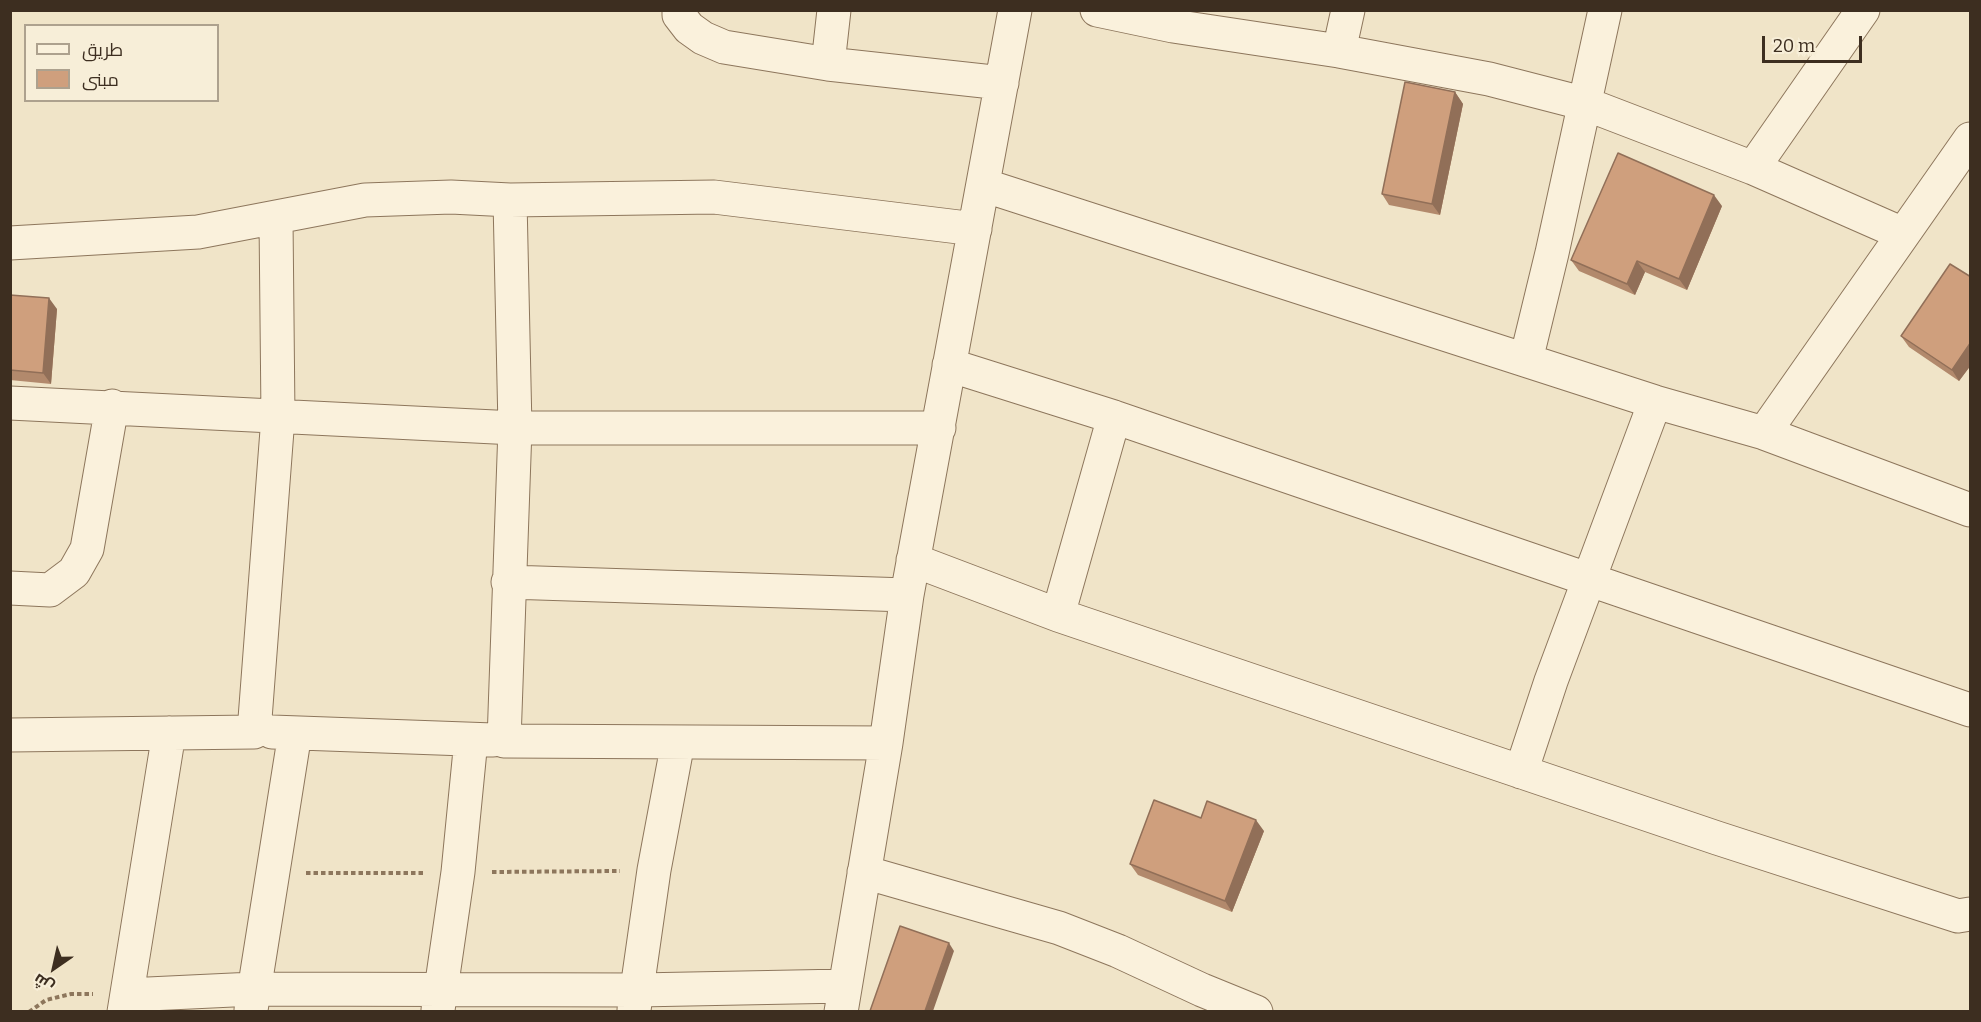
<!DOCTYPE html>
<html>
<head>
<meta charset="utf-8">
<style>
  body { margin:0 }
  #map { position:relative; width:1981px; height:1022px; overflow:hidden; background:#f0e4c8; font-family:Bitter,Cairo,serif }
  canvas { display:block }
  .frame { position:absolute; inset:0; border:12px solid #3d2e20; pointer-events:none }
  .legend { position:absolute; left:24px; top:24px; width:195px; height:78px; box-sizing:border-box; background:#f7eed8; border:2px solid #ada18e; margin:0; padding:8px 10px; list-style:none; font-size:18px; color:#3d2e20 }
  .legend li { display:flex; align-items:center; gap:12px; height:30px }
  .legend b { width:30px; border:2px solid #ada18e }
  .north { position:absolute; left:24px; top:938px; width:60px; height:60px; -webkit-text-stroke:4px #f7eed8; paint-order:stroke; rotate:214deg; font-size:16px; font-weight:700; line-height:24px; text-align:center; color:#3d2e20 }
  .north::after { content:''; display:block; margin:auto; width:21px; height:27px; background:#3d2e20; clip-path:polygon(50% 0,100% 100%,50% 72%,0 100%) }
  .scale { position:absolute; left:1762px; top:36px; width:100px; height:27px; box-sizing:border-box; border:3px solid #3d2e20; border-top:0; padding-left:8px; font-size:18px; line-height:21px; white-space:nowrap; color:#3d2e20; -webkit-text-stroke:4px #f7eed8; paint-order:stroke }
</style>
</head>
<body>
<div id="map">
<canvas width="1981" height="1022"></canvas>
<div class="frame"></div>
<ul class="legend">
<li><b style="height:8px;background:#faf1dc"></b>طريق</li>
<li><b style="height:16px;background:#cf9f7d"></b>مبنى</li>
</ul>
<div class="north">ش</div>
<div class="scale">20 m</div>
</div>
<script>
const context = document.querySelector('canvas').getContext('2d');
context.lineJoin = 'round';
const toPath = rows => new Path2D(rows.map(r => 'M' + r).join(''));
function stroke(path, color, width, dash) { context.strokeStyle = color; context.lineWidth = width; context.lineCap = dash ? 'butt' : 'round'; context.setLineDash(dash || []); context.stroke(path); }
function fill(path, color) { context.fillStyle = color; context.fill(path, 'evenodd'); }
const minor = toPath([
  [679,10,679,15,689,28,703,38,724,47,828,64,1002,83],
  [1097,10,1173,26,1339,51,1489,79,1586,104,1753,168,1903,234],
  [1339,51,1348,10],
  [828,64,834,10],
  [1753,168,1863,10],
  [983,185,1655,402,1764,433,1970,510],
  [510,200,515,428,504,741,886,743],
  [10,243,198,232,365,200,451,197,510,200,714,197,975,229],
  [1526,360,1552,253,1605,10],
  [949,365,1114,417,1970,710],
  [10,403,515,428,939,428],
  [1764,433,1970,139],
  [913,560,1058,615,1717,838,1958,916,1970,914],
  [508,582,907,595],
  [10,588,50,590,74,572,87,549,112,406],
  [1058,615,1114,417],
  [272,732,493,740],
  [10,735,254,732,278,417,276,219],
  [1521,772,1551,681,1655,402],
  [864,872,1059,928,1118,951,1202,990,1256,1012],
  [127,995,254,989,638,990,845,986],
  [251,1010,295,733],
  [438,1010,458,872,471,740],
  [634,1010,654,870,678,742],
  [124,1012,169,733],
  [841,1012,886,743,907,595,1015,10]
]);
stroke(minor, '#8d765c', 35);
stroke(toPath([
  [492,872,620,871],
  [306,873,425,873],
  [29,1012,46,1000,71,994,93,994]
]), '#8d765c', 4, [4.5, 3]);
stroke(minor, '#faf1dc', 33);
fill(toPath([
  [1455,92,1463,104,1440,215,1389,205,1382,194],
  [1722,206,1687,290,1645,272,1635,295,1579,271,1571,260],
  [1971,277,1971,365,1959,381,1909,347,1901,336],
  [10,295,57,309,51,384,10,380],
  [1201,818,1264,831,1232,912,1138,875,1130,864]
]), '#b2896c');
fill(toPath([
  [1455,92,1463,104,1440,215,1432,204],
  [1714,195,1722,206,1687,290,1679,279],
  [1637,261,1645,272,1635,295,1627,284],
  [49,298,57,309,51,384,43,373],
  [1971,342,1971,365,1959,381,1952,370],
  [1256,820,1264,831,1232,912,1225,901],
  [949,943,954,951,933,1011,925,1011]
]), '#916f58');
const building = toPath([
  [1405,82,1455,92,1432,204,1382,194,1405,82],
  [1618,153,1714,195,1679,279,1637,261,1627,284,1571,260,1618,153],
  [1950,264,1971,277,1971,342,1952,370,1901,336,1950,264],
  [10,295,49,298,43,373,10,370,10,295],
  [1154,800,1201,818,1207,801,1256,820,1225,901,1130,864,1154,800],
  [900,926,949,943,925,1011,870,1011,900,926]
]);
fill(building, '#cf9f7d');
stroke(building, '#916f58', 1.5);
</script>
</body>
</html>
